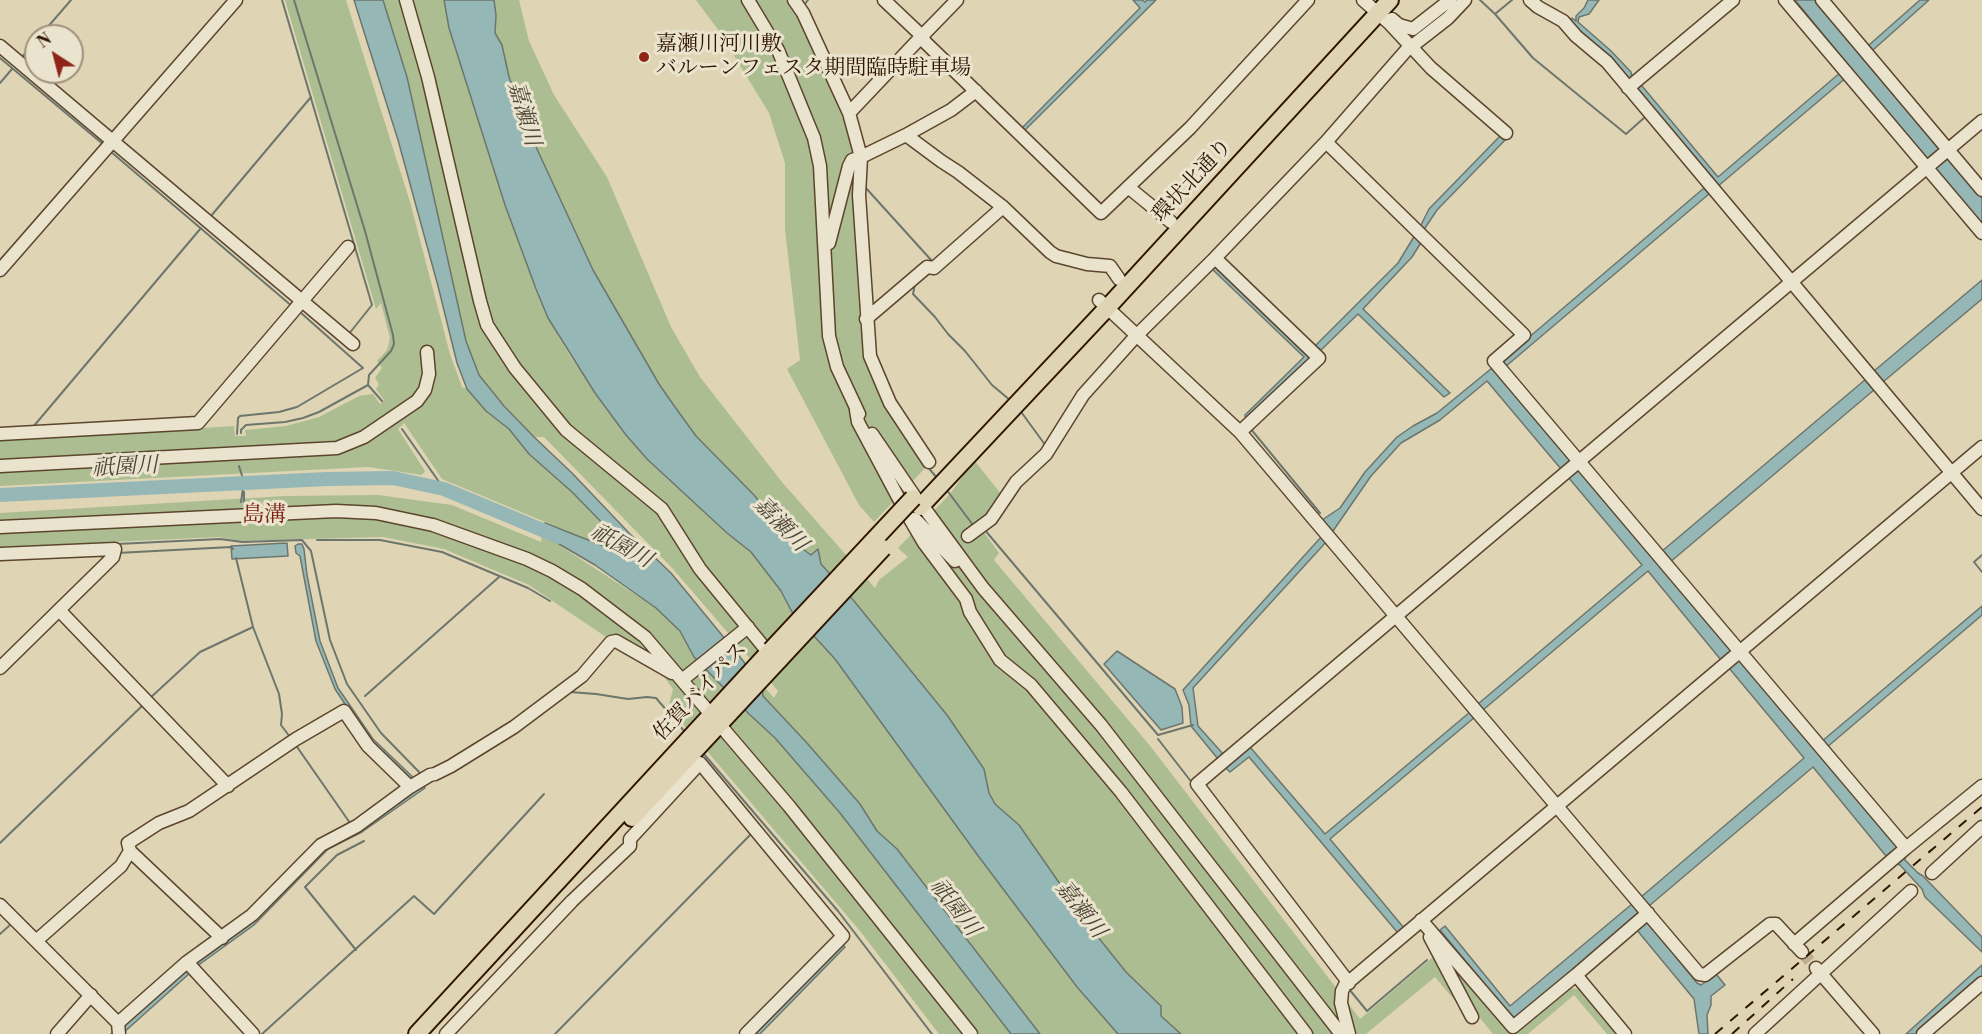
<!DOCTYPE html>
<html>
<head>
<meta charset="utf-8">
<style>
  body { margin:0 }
  #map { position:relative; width:1982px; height:1034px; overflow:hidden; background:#dfd4b4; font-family:"Libre Bodoni",serif }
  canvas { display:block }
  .north { position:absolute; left:24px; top:24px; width:60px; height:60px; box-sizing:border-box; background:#eae3ce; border:2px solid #a0917c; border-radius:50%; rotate:324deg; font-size:16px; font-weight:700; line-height:24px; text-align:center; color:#301500 }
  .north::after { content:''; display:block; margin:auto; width:21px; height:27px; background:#8f2418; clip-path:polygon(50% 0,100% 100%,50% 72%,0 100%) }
</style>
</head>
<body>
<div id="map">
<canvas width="1982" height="1034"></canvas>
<div class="north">N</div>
</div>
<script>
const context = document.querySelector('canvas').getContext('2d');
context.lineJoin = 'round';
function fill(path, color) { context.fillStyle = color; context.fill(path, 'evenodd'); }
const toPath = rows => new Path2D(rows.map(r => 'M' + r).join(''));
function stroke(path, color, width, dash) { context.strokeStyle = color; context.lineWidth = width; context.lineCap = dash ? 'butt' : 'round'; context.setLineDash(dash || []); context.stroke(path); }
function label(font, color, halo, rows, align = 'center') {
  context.font = font + ' "Libre Bodoni","Noto Serif JP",serif'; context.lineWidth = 6; context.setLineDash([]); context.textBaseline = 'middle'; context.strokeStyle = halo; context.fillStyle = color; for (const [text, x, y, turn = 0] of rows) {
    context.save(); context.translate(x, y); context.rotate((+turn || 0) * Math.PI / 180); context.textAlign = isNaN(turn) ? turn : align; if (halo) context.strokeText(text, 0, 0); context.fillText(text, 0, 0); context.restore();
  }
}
fill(toPath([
  [285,0,346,0,410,202,450,354,462,387,467,389,486,411,509,429,529,454,572,492,615,536,612,550,442,479,404,423,398,429,425,471,422,475,368,467,0,486,0,441,234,426,235,436,246,436,245,430,286,426,319,417,359,396,373,394,380,404,384,400,376,389,379,384,375,378,382,368,377,361,387,350,390,338,381,303,376,309],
  [367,0,444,0,449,28,505,205,548,318,570,356,626,435,647,459,727,533,751,552,781,591,792,612,835,659,979,857,1077,987,1118,1034,1040,1034,897,849,877,831,860,804,807,743,762,696,762,684,774,698,778,691,673,569,544,437,534,437,504,405,479,375,466,341,407,77],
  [494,0,519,0,529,41,554,95,607,177,671,327,700,377,782,482,875,588,879,580,908,557,898,548,950,494,974,460,1001,494,983,531,999,553,994,560,1151,747,1360,1019,1433,957,1445,952,1513,1034,1493,1034,1475,1012,1468,1016,1435,977,1366,1034,1181,1034,1160,1016,1161,1006,1126,972,1090,927,1019,825,995,804,989,793,984,769,947,715,854,601,821,564,818,549,811,555,792,541,754,495,696,436,659,384,593,270,537,149,509,77,502,45,495,33,496,15],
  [696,0,786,0,795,12,843,118,854,157,853,205,860,324,865,359,883,402,926,467,874,522,859,505,787,369,800,360,785,229,785,163,769,113,719,31],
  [378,495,452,505,541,542,542,534,656,608,680,631,694,657,749,714,775,738,840,813,1011,1034,939,1034,860,931,707,751,740,715,720,693,686,728,669,705,673,689,649,656,614,635,606,637,529,585,444,549,383,537,238,541,219,537,0,547,0,513,285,496],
  [1568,988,1582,989,1619,1034,1607,1034,1574,995,1528,1034,1513,1034]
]), '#acbe91');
const water = toPath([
  [354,0,383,0,407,77,466,341,479,375,504,406,534,437,572,473,629,533,671,573,762,684,763,696,807,743,860,804,877,831,897,849,1040,1034,1011,1034,840,813,775,738,749,714,694,657,680,631,656,608,595,565,542,534,545,523,611,549,615,536,572,492,529,454,509,429,486,411,467,389,457,363,438,286,398,140,354,0],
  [444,0,494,0,496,15,495,33,502,45,509,77,537,149,593,270,659,384,675,407,696,436,754,495,792,541,811,555,818,549,821,564,854,601,947,715,984,769,989,793,995,804,1019,825,1090,927,1126,972,1161,1006,1161,1016,1181,1034,1118,1034,1077,987,979,857,835,659,792,612,781,591,751,552,727,533,647,459,626,435,595,393,548,318,536,289,505,205,449,28,444,0],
  [1133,0,1142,0,1145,2,1147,0,1156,0,1025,130,1022,128,1140,8,1133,0],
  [1588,0,1599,0,1589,14,1579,17,1578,22,1610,50,1631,72,1632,77,1630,80,1576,30,1570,21,1572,18,1576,21,1576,16,1584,8,1588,0],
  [1795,0,1816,0,1860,53,1920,0,1929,0,1864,58,1940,150,1927,161,1795,0],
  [1841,72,1847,77,1717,187,1636,90,1637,84,1640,86,1642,86,1718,177,1841,72],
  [1501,135,1506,139,1437,210,1423,231,1420,227,1429,209,1501,135],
  [1943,158,1945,161,1948,158,1982,198,1982,224,1935,168,1938,166,1937,164,1943,158],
  [1704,188,1709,194,1505,367,1500,362,1704,188],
  [1415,235,1422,241,1412,257,1363,309,1450,393,1444,397,1358,314,1320,351,1315,346,1398,263,1415,235],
  [1216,265,1312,357,1246,420,1245,415,1304,357,1212,269,1216,265],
  [1982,280,1982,299,1883,382,1874,371,1982,280],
  [1492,368,1571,461,1561,469,1487,381,1440,420,1401,443,1371,476,1333,531,1328,527,1322,520,1340,508,1365,472,1397,437,1413,426,1437,413,1492,368],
  [1866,379,1874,390,1669,563,1661,552,1866,379],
  [1578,469,1732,650,1721,660,1648,571,1483,710,1478,704,1642,565,1568,477,1578,469],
  [1322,536,1327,541,1193,688,1198,726,1224,755,1218,759,1191,726,1189,705,1183,690,1322,536],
  [287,543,288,556,232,559,231,546,287,543],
  [298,544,302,544,304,549,307,575,320,641,338,688,373,739,420,784,424,783,425,788,362,832,328,849,254,925,200,964,122,1034,111,1034,324,849,409,794,371,743,335,689,316,641,300,556,296,553,295,546,298,544],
  [1982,606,1982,615,1826,748,1821,742,1982,606],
  [1117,651,1175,689,1182,707,1183,723,1161,730,1104,664,1117,651],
  [1739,659,1898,847,1886,856,1813,767,1649,906,1641,897,1804,758,1729,668,1739,659],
  [1470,712,1475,717,1330,839,1404,928,1398,933,1249,757,1230,772,1225,767,1250,747,1325,834,1470,712],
  [1905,854,1905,860,1918,873,1923,876,1982,937,1982,952,1925,897,1922,889,1900,865,1894,863,1905,854],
  [1632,904,1639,914,1514,1020,1440,930,1445,926,1510,1006,1632,904],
  [1646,920,1697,983,1701,985,1716,974,1725,985,1711,996,1711,1005,1707,1015,1708,1034,1699,1034,1694,999,1636,929,1646,920],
  [841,943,845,947,760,1034,752,1034,841,943],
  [1982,965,1982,976,1976,982,1917,1034,1906,1034,1982,965]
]);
fill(water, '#95b7b5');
stroke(water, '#6d766d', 1.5);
stroke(toPath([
  [282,0,372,305,348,335],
  [294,0,365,231,393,335,394,344,391,351,369,375,368,385],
  [1480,0,1495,14,1533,58,1626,134,1645,117],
  [804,5,808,0],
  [1495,14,1512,0],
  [1433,22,1449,8],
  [40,36,71,0],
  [22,57,36,41],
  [0,58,104,145],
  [0,83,12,69],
  [110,151,293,307],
  [865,187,932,261],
  [211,216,311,97],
  [915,284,913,294,935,317,948,334,965,351,992,385,1011,401],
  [368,385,382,401],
  [1019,409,1046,446],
  [33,427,201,228],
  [1250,428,1320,513],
  [402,429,444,489],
  [241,433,241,430,246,425,285,422,303,418,319,412,368,385],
  [237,434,238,418,240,416,279,412,297,407,363,368,300,312],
  [239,466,244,482,241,502],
  [927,466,937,478],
  [946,489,973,525],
  [244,502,244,492],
  [984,529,1158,735,1193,725],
  [317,540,380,540,442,552,528,588,550,601],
  [117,544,220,539,242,542,302,540,311,551,330,640,347,684,381,733,422,775],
  [117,553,231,547,233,549],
  [1982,555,1974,562,1982,572],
  [236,558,253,627,279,694,282,714,281,725,290,737],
  [570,692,596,694,628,699,647,697,656,698,685,732],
  [365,696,499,577],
  [149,699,200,652,253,627],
  [1158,739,1193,784],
  [295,744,350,823],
  [703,753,838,911,932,1034],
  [0,843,143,705],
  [0,934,10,925],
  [356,950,305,887,337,855,364,841],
  [1349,989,1367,1011,1427,960],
  [262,1034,414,896,434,914,544,794],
  [555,1034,751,834]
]), '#6d766d', 2);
stroke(toPath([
  [0,495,327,479,393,478,444,489,559,537]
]), '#95b7b5', 14);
stroke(toPath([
  [1802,952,1815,967]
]), '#bcae90', 12, [12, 6]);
const minor = toPath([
  [406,0,428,77,480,301,487,325,515,368,566,430,662,509,700,569,772,657],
  [748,0,778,50,814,138,820,166,829,336,837,367,859,414],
  [794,0,803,13,849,113],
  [884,0,922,36,957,0],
  [1363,0,1389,23,1431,68,1506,133],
  [1530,0,1538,7,1563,21,1576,36,1607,62,1982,509],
  [1785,0,1982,233],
  [1822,0,1982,190],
  [1392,19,1399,25,1413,29,1450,0],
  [0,46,353,344],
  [1628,88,1733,0],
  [976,91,951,110,906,135,861,157,849,113,922,36,925,42,1101,213,1190,128,1308,0],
  [906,135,941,161,958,172,1003,207,1050,252,1056,256,1087,264,1110,266,1119,279],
  [1326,142,1524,335,1494,361,1906,848,1794,944],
  [1128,187,1171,222],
  [829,243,849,166,852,160,861,157,859,195,870,356,890,403,929,462],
  [1215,258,1319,358,1240,432],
  [0,270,236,0],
  [1099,300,1240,432,1699,974,1705,975,1770,924,1776,924,1802,952],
  [866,319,927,267,934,268,1003,207],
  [856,410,858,422,907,514,924,543,966,599,970,612,1000,660,1031,685,1121,792,1306,1034],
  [0,434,198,423,348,247],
  [872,434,915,497],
  [0,466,337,448,364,437,417,401,425,390,429,374,427,352],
  [922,505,983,588,1101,725,1341,1034],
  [915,519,955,561],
  [0,527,336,511,376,513,433,525,527,559,552,571,582,589,645,637,789,806,971,1034],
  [968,536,991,519,1016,482,1046,454,1083,395,1136,336,1215,258,1326,142,1410,46,1416,43,1448,18,1465,0],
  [0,554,115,549,113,557,0,668],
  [59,610,228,786],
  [682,680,748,627],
  [1906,848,1982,786],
  [130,851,222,938],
  [1932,873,1982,827],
  [0,905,118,1023,119,1034],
  [1421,920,1513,1027,1576,975],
  [1430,937,1472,1017],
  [36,941,121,866,130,851,128,843,159,823,189,811,296,739,344,711,368,746,410,787],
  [187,962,253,1034],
  [1816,968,1873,1034],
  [1349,983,1197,784,1982,121],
  [118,1023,187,962,252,915,321,845,357,826,410,787,430,775,435,774,451,766,514,727,582,676,611,642,616,641,672,673],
  [57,1034,91,995],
  [446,1034,572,901,630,846,630,839,700,763,843,936,746,1034],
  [1349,1034,1341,1003,1342,991,1345,985,1982,447],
  [1625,1034,1576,975,1648,913],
  [1755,1034,1911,891],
  [1923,1034,1982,983]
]);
const highway = toPath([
  [920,507,1107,308,1390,0],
  [632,818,779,660],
  [417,1034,771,650]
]);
stroke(minor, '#5c452d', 15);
stroke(highway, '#301500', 20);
stroke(minor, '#eae3ce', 12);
stroke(highway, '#dfd4b4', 16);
stroke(toPath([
  [1715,1034,1982,807],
  [1732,1034,1793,979]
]), '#301500', 2, [10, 10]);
const highwayBridge = toPath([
  [771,650,913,498],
  [779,660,883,548]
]);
stroke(highwayBridge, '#301500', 20, []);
stroke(highwayBridge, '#dfd4b4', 16);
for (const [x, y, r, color] of [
  [644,57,6,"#8f2418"]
]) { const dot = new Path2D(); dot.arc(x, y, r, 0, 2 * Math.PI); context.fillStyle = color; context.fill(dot); stroke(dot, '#eae3ce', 2); }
label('21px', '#301500', '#eae3ce', [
  ["嘉瀬川河川敷",656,45],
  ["バルーンフェスタ期間臨時駐車場",656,69]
], 'left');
label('21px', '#301500', '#eae3ce', [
  ["環状北通り",1193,181,-47],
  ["佐賀バイパス",701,692,-47]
]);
label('italic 22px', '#4e4636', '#eae3ce', [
  ["嘉瀬川",523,114,74],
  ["祇園川",125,468,-3],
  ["嘉瀬川",780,525,46],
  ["祇園川",621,547,29],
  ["祇園川",954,908,52],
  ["嘉瀬川",1080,910,52]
]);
label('22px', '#7a1f14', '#eae3ce', [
  ["島溝",264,516]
]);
</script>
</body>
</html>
